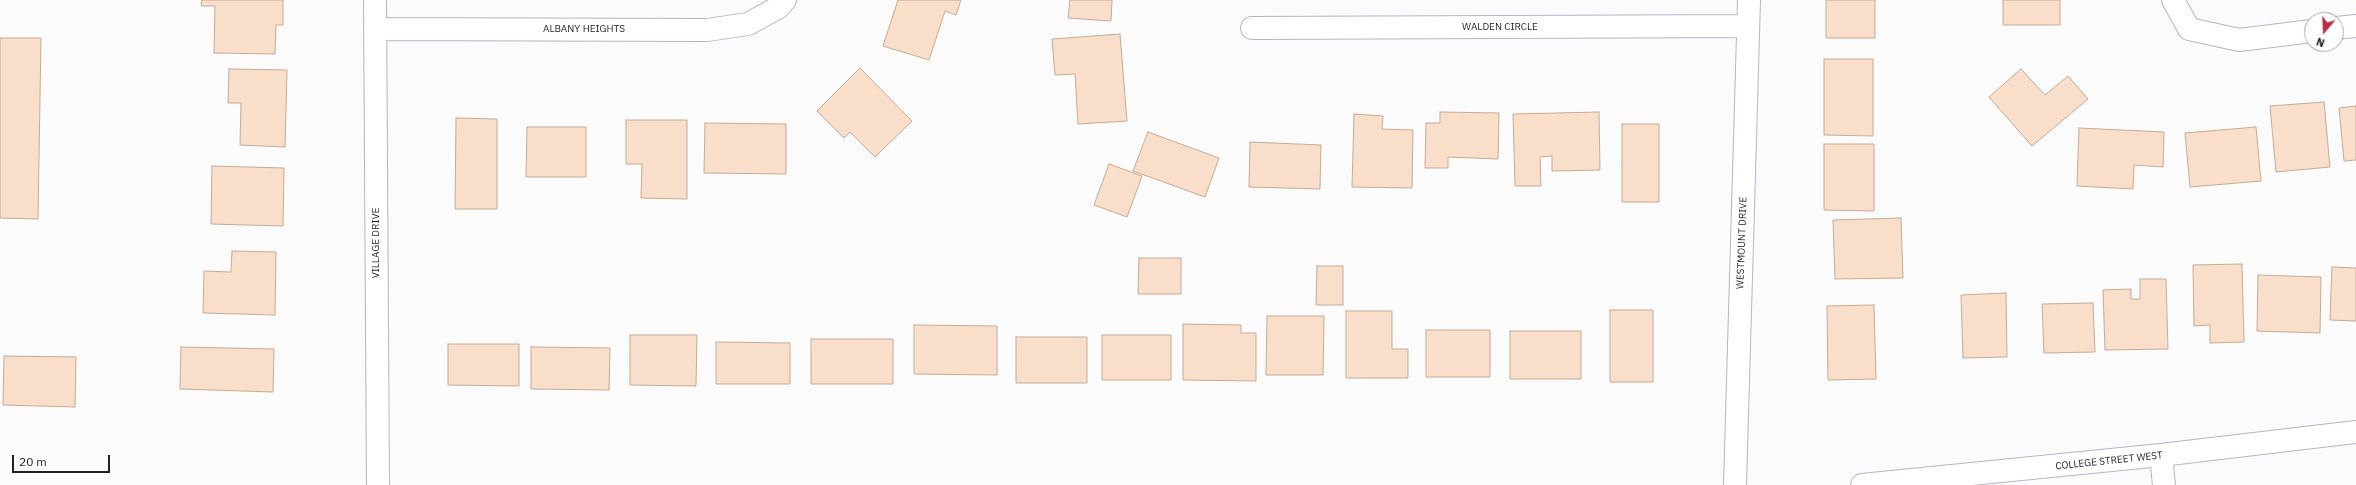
<!DOCTYPE html>
<html>
<head>
<meta charset="utf-8">
<style>
  body { margin:0 }
  #map { position:relative; width:2356px; height:485px; overflow:hidden; background:#fbfbfb; font-family:"IBM Plex Sans",sans-serif }
  canvas { display:block }
  .north { position:absolute; left:2304px; top:12px; width:40px; height:40px; box-sizing:border-box; background:#fff; border:1px solid #a6a5a9; border-radius:50%; rotate:199deg; font-size:11px; font-weight:700; line-height:16px; text-align:center; color:#201e29 }
  .north::after { content:''; display:block; margin:auto; width:14px; height:18px; background:#bb2a44; clip-path:polygon(50% 0,100% 100%,50% 72%,0 100%) }
  .scale { position:absolute; left:12px; top:455px; width:98px; height:18px; box-sizing:border-box; border:2px solid #201e29; border-top:0; padding-left:5px; font-size:12px; line-height:14px; white-space:nowrap; color:#201e29; -webkit-text-stroke:3px #fff; paint-order:stroke }
</style>
</head>
<body>
<div id="map">
<canvas width="2356" height="485"></canvas>
<div class="north">N</div>
<div class="scale">20 m</div>
</div>
<script>
const context = document.querySelector('canvas').getContext('2d');
context.lineJoin = 'round';
function fill(path, color) { context.fillStyle = color; context.fill(path, 'evenodd'); }
const toPath = rows => new Path2D(rows.map(r => 'M' + r).join(''));
function stroke(path, color, width, dash) { context.strokeStyle = color; context.lineWidth = width; context.lineCap = dash ? 'butt' : 'round'; context.setLineDash(dash || []); context.stroke(path); }
function label(font, color, halo, rows, align = 'center') {
  context.font = font + ' "IBM Plex Sans",sans-serif'; context.lineWidth = 3; context.setLineDash([]); context.textBaseline = 'middle'; context.strokeStyle = halo; context.fillStyle = color; for (const [text, x, y, turn = 0] of rows) {
    context.save(); context.translate(x, y); context.rotate((+turn || 0) * Math.PI / 180); context.textAlign = isNaN(turn) ? turn : align; if (halo) context.strokeText(text, 0, 0); context.fillText(text, 0, 0); context.restore();
  }
}
const building = toPath([
  [202,0,283,0,283,25,276,25,275,54,214,53,215,6,201,6,202,0],
  [898,0,961,0,956,15,945,11,929,60,883,46,898,0],
  [1070,0,1112,0,1111,21,1068,18,1070,0],
  [1826,0,1875,0,1875,38,1826,38,1826,0],
  [2003,0,2060,0,2060,25,2003,25,2003,0],
  [1120,34,1127,121,1078,124,1075,74,1055,75,1052,39,1120,34],
  [0,38,41,38,38,219,0,218,0,38],
  [1824,59,1873,59,1873,136,1824,135,1824,59],
  [860,68,912,121,875,157,850,132,844,138,817,111,860,68],
  [229,69,287,70,285,147,240,145,241,103,228,103,229,69],
  [2021,69,2045,95,2068,76,2088,99,2032,146,1989,97,2021,69],
  [2324,102,2330,167,2276,172,2270,106,2324,102],
  [2356,106,2356,160,2344,161,2339,108,2356,106],
  [1440,112,1499,113,1498,159,1448,157,1448,168,1425,168,1426,123,1440,123,1440,112],
  [1599,112,1600,170,1552,171,1552,156,1540,157,1541,186,1515,186,1513,114,1599,112],
  [1354,114,1383,116,1382,129,1413,130,1412,188,1352,187,1354,114],
  [456,118,497,119,497,209,455,209,456,118],
  [626,120,687,120,687,199,641,198,642,164,626,164,626,120],
  [705,123,786,124,786,174,704,173,705,123],
  [1622,124,1659,124,1659,202,1622,202,1622,124],
  [527,127,586,127,586,177,526,177,527,127],
  [2256,127,2261,181,2190,187,2185,133,2256,127],
  [2079,128,2164,132,2163,167,2134,165,2133,189,2077,186,2079,128],
  [1148,132,1219,158,1205,197,1133,171,1148,132],
  [1250,142,1321,145,1320,189,1249,187,1250,142],
  [1824,144,1874,144,1874,211,1824,210,1824,144],
  [1109,164,1142,176,1127,217,1094,205,1109,164],
  [212,166,284,168,283,226,211,224,212,166],
  [1901,218,1903,278,1835,279,1833,220,1901,218],
  [232,251,276,252,275,315,203,313,204,271,231,272,232,251],
  [1139,258,1181,258,1181,294,1138,294,1139,258],
  [2242,264,2244,342,2210,343,2210,325,2194,326,2193,265,2242,264],
  [1317,266,1343,266,1343,305,1316,305,1317,266],
  [2332,267,2356,268,2356,321,2330,320,2332,267],
  [2258,275,2321,277,2320,333,2257,331,2258,275],
  [2140,279,2166,279,2168,349,2105,350,2103,290,2131,289,2131,299,2140,299,2140,279],
  [2006,293,2007,357,1963,358,1961,295,2006,293],
  [2093,303,2095,352,2044,353,2042,304,2093,303],
  [1874,305,1876,379,1828,380,1827,306,1874,305],
  [1610,310,1653,310,1653,382,1610,382,1610,310],
  [1346,311,1392,311,1392,349,1408,349,1408,378,1346,378,1346,311],
  [1267,316,1324,316,1323,375,1266,375,1267,316],
  [1183,324,1241,325,1241,333,1256,333,1256,381,1183,380,1183,324],
  [914,325,997,326,997,375,914,374,914,325],
  [1426,330,1490,330,1490,377,1426,377,1426,330],
  [1510,331,1581,331,1581,379,1510,379,1510,331],
  [630,335,697,335,696,386,630,385,630,335],
  [1102,335,1171,335,1171,380,1102,380,1102,335],
  [1016,337,1087,337,1087,383,1016,383,1016,337],
  [811,339,893,339,893,384,811,384,811,339],
  [716,342,790,343,790,384,716,384,716,342],
  [448,344,519,344,519,386,448,385,448,344],
  [181,347,274,349,273,392,180,389,181,347],
  [531,347,610,348,609,390,531,389,531,347],
  [4,356,76,357,75,407,3,405,4,356]
]);
fill(building, '#f9dfca');
stroke(building, '#c4ab97', 1);
const minor = toPath([
  [375,0,378,485],
  [2173,0,2189,29,2239,40,2312,31],
  [1252,28,1748,26],
  [2336,28,2356,26],
  [375,29,707,30,748,24,779,7,785,0],
  [2161,455,2164,485],
  [1735,485,1749,0],
  [1862,485,2161,455,2356,432]
]);
stroke(minor, '#b7b2ce', 24);
stroke(minor, '#fff', 22);
label('10px', '#201e29', '#fff', [
  ["WALDEN CIRCLE",1500,27],
  ["ALBANY HEIGHTS",584,29],
  ["VILLAGE DRIVE",376,243,-90],
  ["WESTMOUNT DRIVE",1742,243,-88],
  ["COLLEGE STREET WEST",2109,461,-6]
]);
</script>
</body>
</html>
